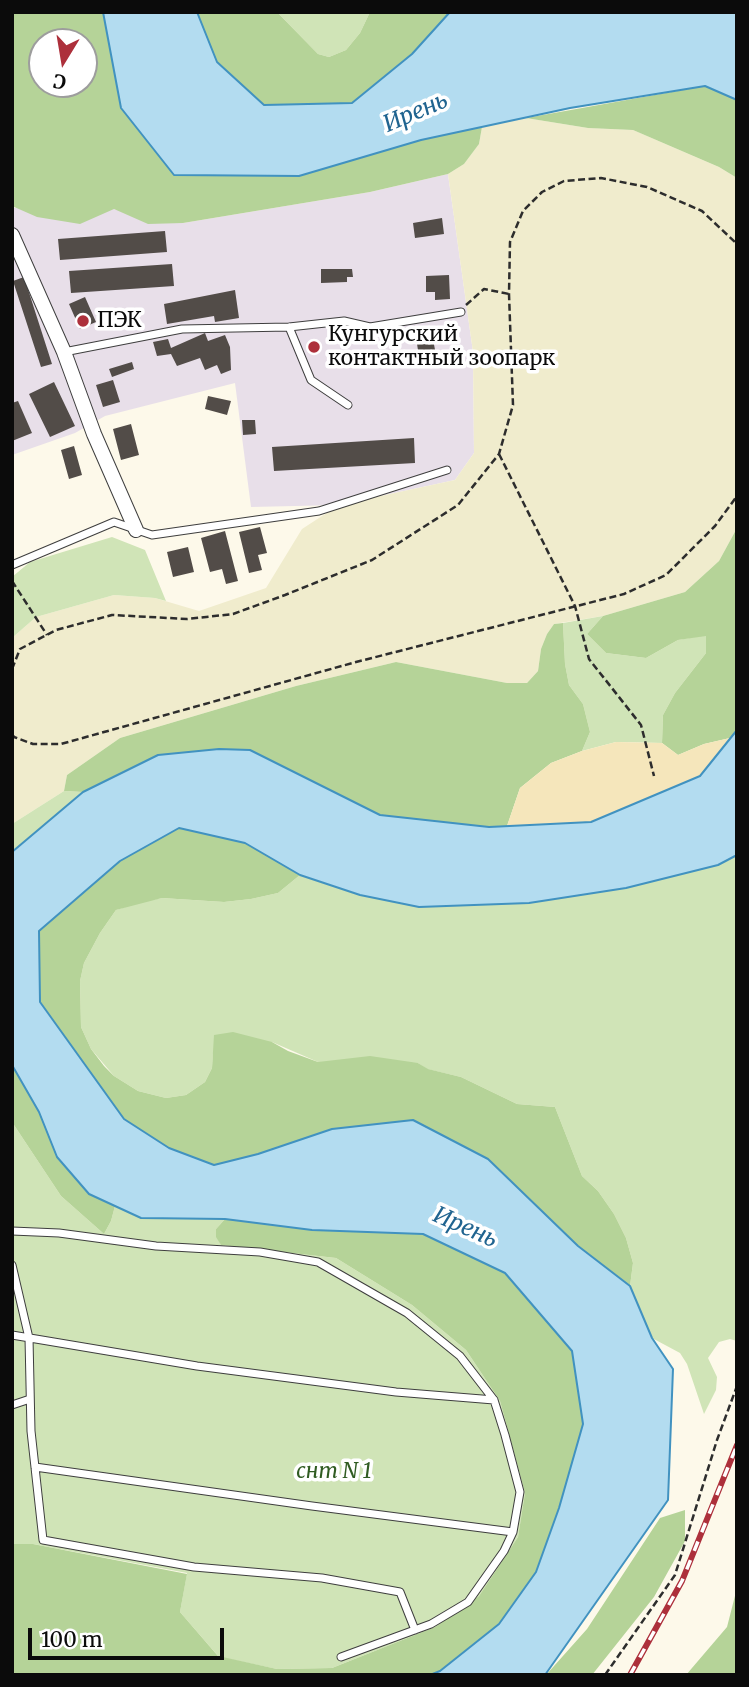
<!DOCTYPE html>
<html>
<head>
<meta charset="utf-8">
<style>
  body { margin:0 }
  #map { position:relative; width:749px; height:1687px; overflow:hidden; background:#fdf9ea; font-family:Merriweather,serif }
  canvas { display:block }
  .frame { position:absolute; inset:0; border:14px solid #0b0b0b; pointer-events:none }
  .north { position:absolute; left:28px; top:28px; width:70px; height:70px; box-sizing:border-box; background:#fff; border:2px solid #9d9d9d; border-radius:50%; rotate:191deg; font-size:19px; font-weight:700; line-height:28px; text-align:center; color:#0b0b0b }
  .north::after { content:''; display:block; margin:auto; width:24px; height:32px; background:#ad303b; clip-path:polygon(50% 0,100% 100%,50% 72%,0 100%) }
  .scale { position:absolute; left:28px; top:1628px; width:196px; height:32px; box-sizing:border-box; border:4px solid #0b0b0b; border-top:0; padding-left:9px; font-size:21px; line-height:24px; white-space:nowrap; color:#0b0b0b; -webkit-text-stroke:5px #fff; paint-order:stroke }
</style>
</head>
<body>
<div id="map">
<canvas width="749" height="1687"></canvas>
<div class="frame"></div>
<div class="north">С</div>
<div class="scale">100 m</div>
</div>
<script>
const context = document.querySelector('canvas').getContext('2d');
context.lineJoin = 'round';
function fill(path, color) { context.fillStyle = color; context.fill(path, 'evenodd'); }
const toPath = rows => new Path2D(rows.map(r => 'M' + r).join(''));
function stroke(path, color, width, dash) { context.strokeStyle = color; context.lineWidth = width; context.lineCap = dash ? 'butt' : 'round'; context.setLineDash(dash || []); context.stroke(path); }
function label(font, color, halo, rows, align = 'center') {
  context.font = font + ' Merriweather,serif'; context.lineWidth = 7; context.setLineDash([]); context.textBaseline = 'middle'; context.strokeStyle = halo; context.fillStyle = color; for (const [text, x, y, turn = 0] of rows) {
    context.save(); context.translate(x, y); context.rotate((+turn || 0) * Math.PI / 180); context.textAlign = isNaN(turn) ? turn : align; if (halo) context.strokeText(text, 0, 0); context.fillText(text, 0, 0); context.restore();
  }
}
fill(toPath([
  [448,174,473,352,474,453,455,480,339,505,251,507,235,383,105,416,75,433,12,455,12,206,14,208,114,209,183,223,370,192]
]), '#e8dfe9');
fill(toPath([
  [526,118,588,128,633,130,719,167,737,178,737,528,719,561,685,592,603,616,554,624,547,634,541,649,538,671,527,683,507,683,396,662,296,686,120,738,67,775,64,791,12,824,12,638,36,617,114,595,155,598,199,611,266,588,302,529,339,505,455,480,474,453,473,352,448,174,464,164,479,144,482,127]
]), '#f0eccd');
fill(toPath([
  [277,12,370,12,360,33,346,50,329,57,318,54],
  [112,537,145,550,166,601,155,598,114,595,36,617,12,638,12,577,30,562],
  [603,616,587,634,606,653,646,658,678,640,706,635,706,653,675,693,663,715,662,743,616,742,582,751,590,732,583,704,569,685,565,664,563,623],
  [64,791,83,792,12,852,12,824],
  [737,855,737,1341,730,1339,719,1342,708,1358,717,1377,716,1390,704,1414,687,1364,680,1353,652,1338,630,1286,633,1263,626,1238,614,1214,598,1191,582,1176,555,1107,517,1104,461,1077,427,1069,418,1063,318,1062,272,1042,213,1053,212,1068,205,1082,186,1095,166,1098,138,1091,114,1076,91,1049,81,1027,80,981,84,963,100,933,116,910,141,902,162,898,224,902,251,899,278,893,300,875,360,895,718,865],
  [12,1122,61,1196,104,1234,111,1221,115,1206,141,1218,225,1219,216,1229,221,1245,336,1258,412,1305,466,1350,500,1401,525,1493,518,1537,479,1596,435,1627,332,1668,277,1669,219,1657,180,1612,187,1573,33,1544,12,1544]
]), '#d0e4b7');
fill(toPath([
  [12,12,103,12,121,108,421,140,482,127,479,144,464,164,448,174,370,192,183,223,148,224,114,209,80,224,37,217,12,206],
  [42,42,84,42,84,84,42,84],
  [197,12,277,12,318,54,329,57,346,50,360,33,370,12,450,12,412,54,352,103,264,105,217,62],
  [705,86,737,100,737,178,719,167,633,130,588,128,526,118],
  [737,528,737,730,730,738,704,744,678,755,662,743,663,715,675,693,706,653,706,636,678,640,646,658,606,653,587,634,603,616,685,592,719,561],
  [563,623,565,664,569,685,583,704,590,732,582,751,551,763,520,788,507,826,488,827,380,815,249,750,219,749,158,755,83,792,64,791,67,775,120,738,296,686,396,662,507,683,527,683,538,671,541,649,547,634,554,624],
  [179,828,245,843,300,875,278,893,251,899,224,902,162,898,116,910,100,933,84,963,80,981,81,1027,91,1049,104,1066,114,1076,138,1091,166,1098,186,1095,205,1082,212,1068,214,1035,233,1032,272,1042,288,1051,318,1062,370,1056,418,1063,428,1069,461,1077,517,1104,555,1107,582,1176,598,1191,614,1214,626,1238,633,1263,630,1286,578,1246,258,1154,214,1165,169,1148,124,1119,40,1002,39,931,120,861],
  [12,1065,39,1112,57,1157,89,1194,115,1206,111,1221,104,1234,61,1196,12,1122],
  [225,1219,312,1230,423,1234,505,1273,572,1351,583,1424,559,1508,536,1572,499,1624,440,1671,430,1675,12,1675,12,1544,33,1544,187,1574,180,1612,218,1656,277,1669,332,1668,435,1627,479,1596,518,1537,525,1493,500,1401,466,1350,412,1305,336,1258,221,1245,216,1237,216,1229],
  [685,1510,685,1541,654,1597,592,1675,546,1675,587,1629,660,1518],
  [737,1588,737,1675,686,1675,727,1627]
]), '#b5d398');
fill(toPath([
  [730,738,700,776,591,822,507,826,520,788,551,763,582,751,616,742,662,743,678,755,704,744]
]), '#f5e6bb');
const water = toPath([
  [103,12,197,12,217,62,264,105,352,103,412,54,450,12,737,12,737,100,705,86,570,108,421,140,299,176,174,175,121,108,103,12],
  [737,730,737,855,718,865,626,888,529,903,419,907,360,895,300,875,245,843,179,828,120,861,39,931,40,1002,124,1119,169,1148,214,1165,258,1154,332,1129,413,1120,488,1159,578,1246,630,1286,652,1338,673,1369,668,1500,545,1675,430,1675,440,1671,499,1624,536,1572,559,1508,583,1424,572,1351,505,1273,423,1234,312,1230,225,1219,141,1218,89,1194,57,1157,39,1112,12,1065,12,852,83,792,158,755,219,749,250,750,380,815,489,827,591,822,700,776,737,730]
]);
fill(water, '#b3dcf0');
stroke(water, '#4192c0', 2);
fill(toPath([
  [442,218,444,234,415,238,413,223],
  [165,231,167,252,60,260,58,239],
  [172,264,174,286,71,293,69,271],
  [321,269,352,269,353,277,347,277,347,282,321,283],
  [449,275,450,299,435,300,435,292,426,292,426,276],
  [24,277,52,364,41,367,13,281],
  [235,290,239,318,215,322,214,316,167,324,164,304],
  [85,297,96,322,80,329,69,304],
  [205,333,208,341,225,335,230,347,231,370,221,374,217,365,205,370,200,358,177,366,171,354,157,356,153,342,168,339,171,348],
  [432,334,436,355,419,357,416,337],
  [132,362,134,369,112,377,109,369],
  [113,380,120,402,103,407,96,385],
  [54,382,75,426,50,437,29,394],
  [208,396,231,401,227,415,205,409],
  [18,401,32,433,12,441,12,403],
  [242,420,255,420,256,434,243,435],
  [131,424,139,455,121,460,113,429],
  [414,438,415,463,274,471,272,447],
  [74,446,82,475,69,479,61,450],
  [260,527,267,553,258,555,262,570,249,573,239,532],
  [225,531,238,581,226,584,222,569,210,572,201,538],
  [188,547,194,572,173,577,167,552]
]), '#524c48');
const service = toPath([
  [289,327,311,380,348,405],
  [64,352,182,329,289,327,344,321,370,327,461,312],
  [12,565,114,522,152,535,319,511,447,470],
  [12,1231,59,1233,156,1246,260,1252,318,1262,407,1313,460,1356,494,1400,505,1435,520,1492,513,1532,504,1551,468,1602,431,1624,341,1657],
  [12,1265,29,1338,31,1431,43,1540,194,1567,322,1578,400,1592,415,1630],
  [12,1335,197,1366,396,1392,494,1400],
  [12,1405,30,1399],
  [35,1467,312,1506,513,1532]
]);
const minor = toPath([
  [12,235,64,352,94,434,136,530]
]);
stroke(service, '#3e3e3e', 9);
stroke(minor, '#3e3e3e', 16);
stroke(toPath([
  [466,305,484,289,509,294],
  [499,454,575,606,589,659,641,725,654,776],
  [12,581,47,635],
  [12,669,20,649,56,630,112,615,187,619,233,614,285,595,372,560,458,505,499,454,513,405,509,294,510,242,523,211,542,192,564,181,601,178,647,187,702,211,737,244],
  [12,734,14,737,33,744,61,744,356,662,624,594,666,575,715,526,737,496],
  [605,1675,675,1575,717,1440,737,1386]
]), '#2d2d2d', 2.5, [7, 3.5]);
stroke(service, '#fff', 7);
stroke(minor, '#fff', 14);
const rail = toPath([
  [630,1675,682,1581,737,1445]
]);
stroke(rail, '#ad303b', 6);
stroke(rail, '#fff', 3.5, [10]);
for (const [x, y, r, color] of [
  [83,321,7,"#ad303b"],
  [314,347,7,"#ad303b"]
]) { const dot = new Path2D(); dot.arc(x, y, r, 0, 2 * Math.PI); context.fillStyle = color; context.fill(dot); stroke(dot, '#fff', 2.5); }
label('21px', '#0b0b0b', '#fff', [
  ["ПЭК",97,321],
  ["Кунгурский",328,335],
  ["контактный зоопарк",328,359]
], 'left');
label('italic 21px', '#305c22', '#fff', [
  ["снт N 1",334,1472]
]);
label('italic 23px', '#206490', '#fff', [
  ["Ирень",416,113,-23],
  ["Ирень",465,1228,24]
]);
</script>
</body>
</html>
